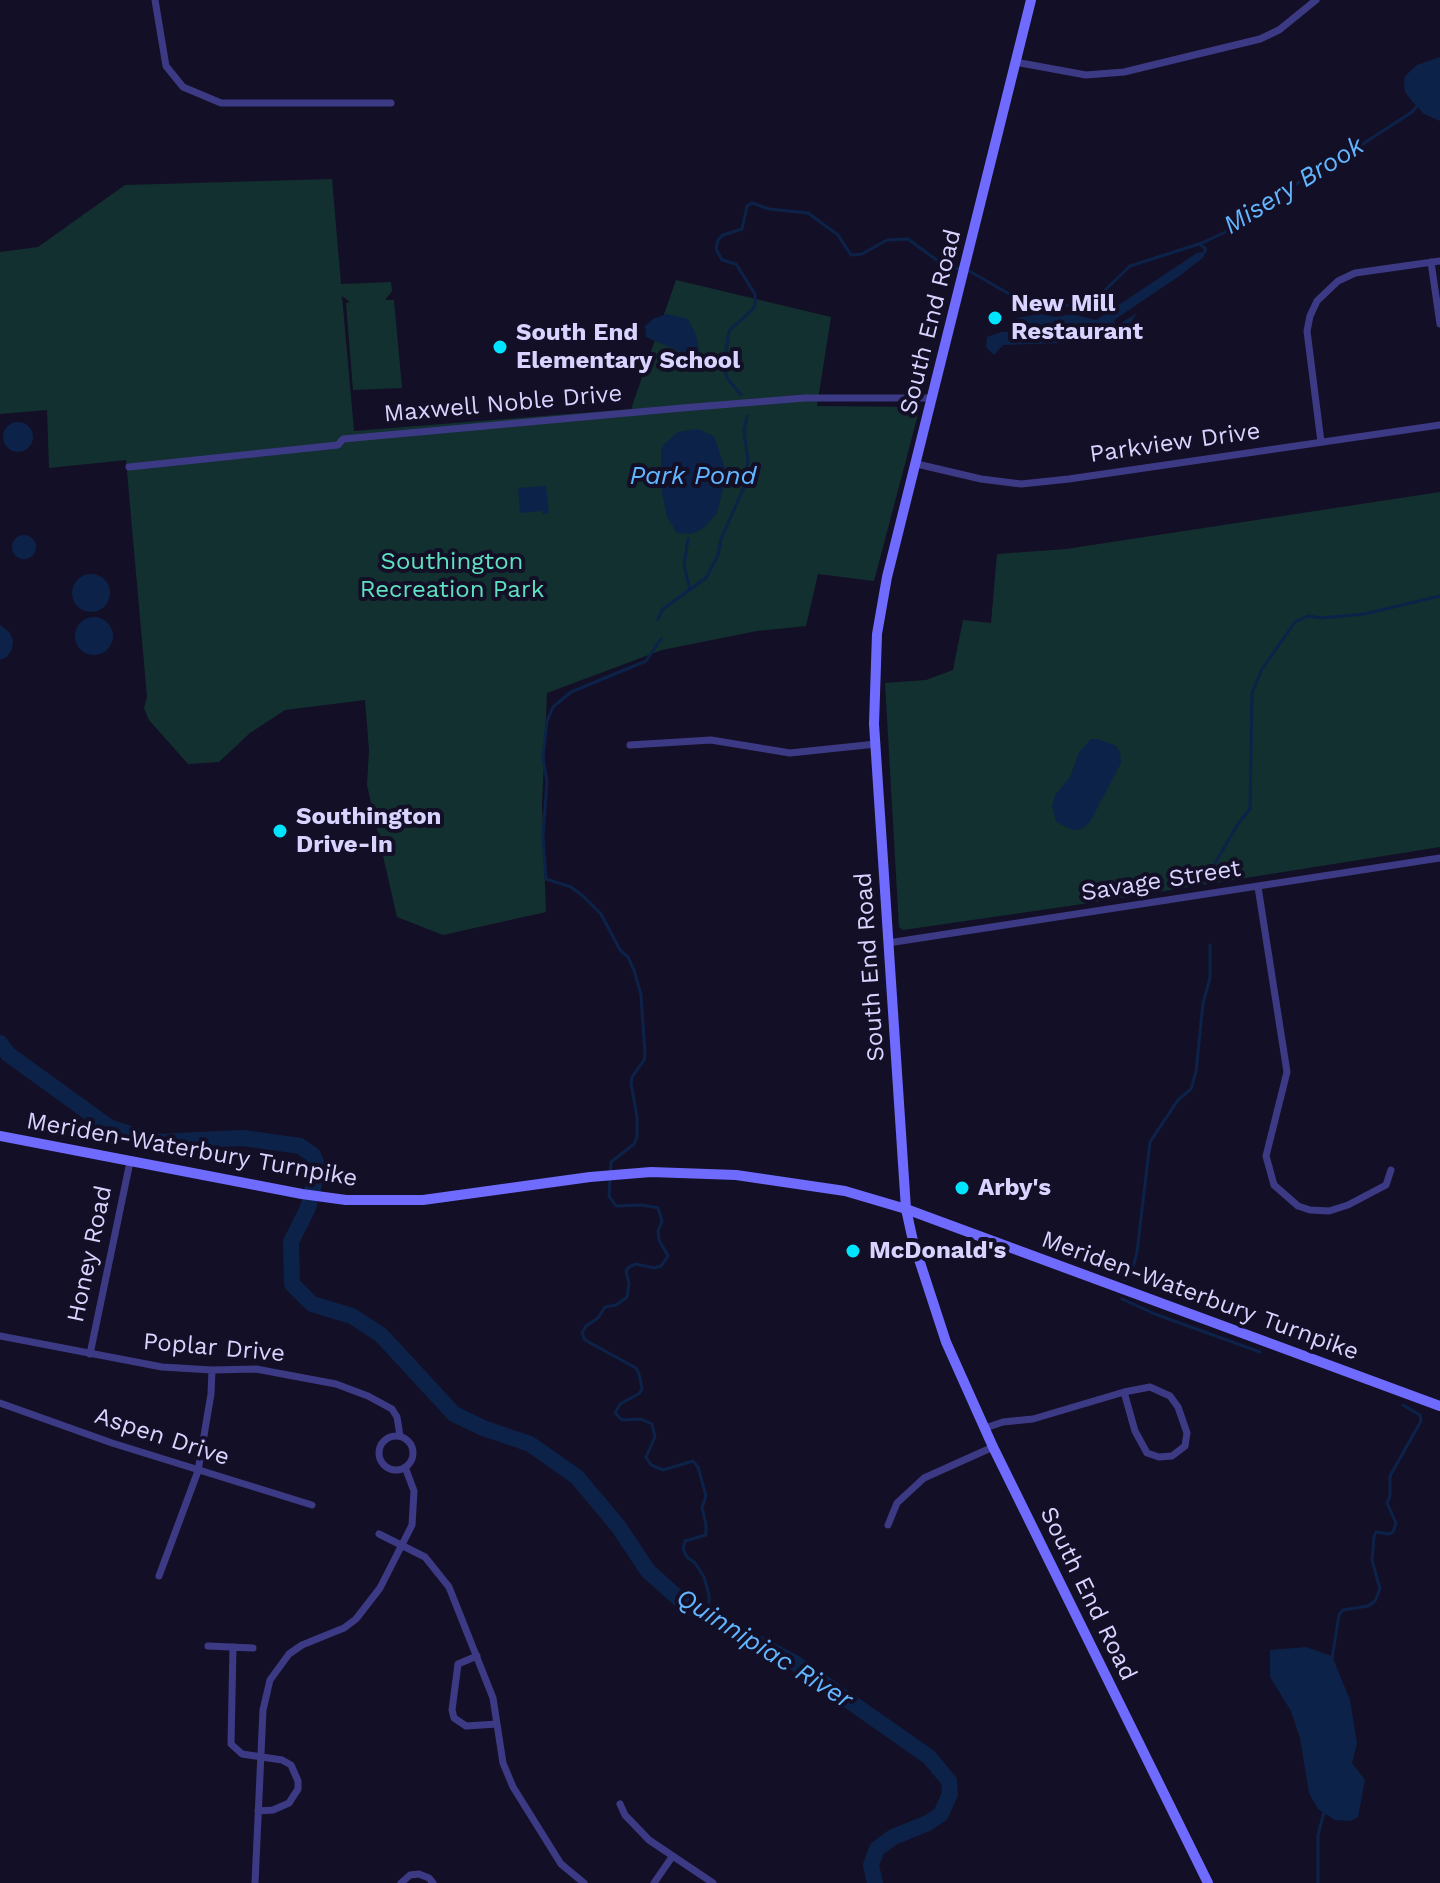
<!DOCTYPE html>
<html>
<head>
<meta charset="utf-8">
<style>
  body { margin:0 }
  canvas { display:block; background:#130f26 }
</style>
</head>
<body>
<canvas width="1440" height="1883"></canvas>
<script>
const context = document.querySelector('canvas').getContext('2d');
context.lineJoin = 'round';
function fill(path, color) { context.fillStyle = color; context.fill(path, 'evenodd'); }
const toPath = rows => new Path2D(rows.map(r => 'M' + r).join(''));
function stroke(path, color, width, dash) { context.strokeStyle = color; context.lineWidth = width; context.lineCap = dash ? 'butt' : 'round'; context.setLineDash(dash || []); context.stroke(path); }
function label(font, color, halo, rows, align = 'center') {
  context.font = font + ' "Work Sans",sans-serif'; context.lineWidth = 8; context.setLineDash([]); context.textBaseline = 'middle'; context.strokeStyle = halo; context.fillStyle = color; for (const [text, x, y, turn = 0] of rows) {
    context.save(); context.translate(x, y); context.rotate((+turn || 0) * Math.PI / 180); context.textAlign = isNaN(turn) ? turn : align; if (halo) context.strokeText(text, 0, 0); context.fillText(text, 0, 0); context.restore();
  }
}
fill(toPath([
  [332,179,341,284,391,282,392,291,385,300,394,300,402,388,353,390,346,303,350,302,342,296,354,431,631,409,676,280,831,317,817,406,920,407,874,581,818,574,806,626,757,631,662,650,547,693,542,804,546,912,443,935,397,917,367,785,369,750,365,700,285,710,250,733,219,762,188,764,149,720,144,708,147,697,126,460,49,468,47,410,0,414,0,252,38,247,125,185],
  [1440,492,1440,847,1076,905,903,930,899,927,885,683,926,680,953,670,963,620,991,623,997,554,1066,549]
]), '#12302f');
fill(toPath([
  [1440,57,1440,121,1424,114,1411,100,1405,92,1404,82,1405,76,1417,65],
  [1205,252,1204,257,1178,277,1114,320,1116,326,1137,313,1128,327,1115,333,1104,332,1085,335,1061,343,1003,345,994,355,986,347,987,337,1001,332,1008,332,1008,340,1012,340,1017,318,1041,314,1056,317,1072,314,1096,320,1197,253],
  [667,314,688,319,696,335,700,355,695,364,686,354,646,337,645,326,653,319],
  '3 437a15 15 0 1 1 30 0a15 15 0 1 1-30 0Z',
  [697,429,714,436,725,468,724,485,717,513,705,527,692,534,677,533,667,517,662,493,661,451,663,445,678,432],
  [546,486,549,513,543,514,542,511,520,513,518,488],
  '12 547a12 12 0 1 1 24 0a12 12 0 1 1-24 0Z',
  '72 593a19 19 0 1 1 38 0a19 19 0 1 1-38 0Z',
  '75 636a19 19 0 1 1 38 0a19 19 0 1 1-38 0Z',
  [0,625,9,632,13,640,12,649,7,657,0,660],
  [1091,739,1098,739,1116,746,1120,752,1121,763,1090,822,1082,829,1073,830,1056,822,1052,806,1055,795,1070,777,1079,752],
  [1306,1647,1332,1656,1350,1700,1357,1743,1352,1763,1365,1780,1358,1817,1350,1821,1335,1820,1318,1809,1309,1793,1300,1738,1291,1711,1270,1677,1270,1650]
]), '#0c2248');
stroke(toPath([
  [1199,244,1205,248,1205,252],
  [741,395,727,378,724,366,729,331,752,310,755,305,755,294,736,264,722,260,716,249,718,240,723,235,742,229,747,206,752,203,769,209,808,213,838,235,851,255,862,254,887,240,908,239,942,264,971,272,1011,295,1061,306,1079,304,1102,293,1130,266,1202,243,1236,227,1302,180,1332,164,1412,112,1419,104],
  [688,539,684,565,690,590],
  [658,619,663,609,706,578,718,555,721,539,745,485,748,460,744,431,747,416],
  [661,639,646,661,571,692,553,707,547,721,543,758,547,782,543,836,546,879,571,887,583,896,601,914,620,950,628,957,634,970,641,995,645,1054,644,1060,632,1077,631,1083,637,1117,637,1137,634,1144,611,1162,609,1196,616,1206,642,1205,658,1208,662,1221,658,1231,659,1240,668,1256,661,1266,654,1268,636,1264,629,1267,626,1271,629,1284,627,1297,616,1305,605,1307,598,1318,586,1326,582,1333,585,1340,636,1368,639,1374,642,1388,640,1393,620,1404,615,1413,622,1420,641,1419,652,1424,655,1437,646,1457,651,1465,663,1470,693,1461,698,1467,706,1496,702,1508,706,1525,706,1535,685,1541,683,1549,687,1557,695,1563,704,1577,709,1595,709,1616],
  [1199,884,1208,875,1238,824,1250,809,1252,693,1262,669,1295,622,1308,616,1321,618,1364,614,1440,596],
  [1125,1280,1134,1264,1137,1252,1150,1142,1178,1100,1191,1089,1196,1072,1203,1003,1210,978,1210,945],
  [1122,1299,1155,1314,1260,1352],
  [1332,1659,1339,1615,1343,1610,1368,1606,1375,1601,1380,1589,1372,1560,1374,1537,1376,1532,1389,1534,1393,1532,1396,1523,1387,1503,1390,1496,1390,1476,1421,1421,1420,1415,1403,1405],
  [1318,1883,1318,1835,1324,1812]
]), '#0c2248', 3);
stroke(toPath([
  [0,1043,8,1054,109,1127,155,1142,243,1138,300,1146,313,1155,318,1168,308,1208,291,1242,292,1284,312,1304,352,1316,381,1335,454,1414,483,1428,530,1444,577,1477,618,1526,648,1571,685,1604,795,1663,929,1757,949,1781,950,1794,941,1814,928,1823,893,1837,877,1849,871,1865,875,1883]
]), '#0c2248', 16);
stroke(toPath([
  [155,0,166,66,183,87,221,103,391,103],
  [1015,62,1086,75,1124,72,1260,39,1279,30,1316,0],
  [1431,262,1440,324],
  [1321,442,1307,331,1310,316,1317,301,1338,281,1355,273,1440,261],
  [917,464,981,479,1021,484,1069,479,1440,425],
  [129,467,338,445,343,439,682,408,805,398,932,398],
  [630,745,711,740,790,753,876,744],
  [1258,887,1287,1072,1266,1156,1274,1185,1298,1206,1310,1210,1329,1211,1348,1205,1386,1185,1391,1170],
  [888,943,1440,858],
  [0,1336,162,1367,212,1370,256,1369,336,1384,368,1396,392,1409,397,1417,400,1436],
  [90,1354,130,1162],
  [0,1403,112,1443,312,1505],
  [985,1428,1003,1422,1033,1419,1124,1392,1150,1387,1170,1396,1178,1407,1187,1433,1185,1446,1172,1456,1159,1457,1147,1453,1135,1431,1124,1392],
  '379 1453a17 17 0 1 1 34 0a17 17 0 1 1-34 0Z',
  [888,1525,897,1503,924,1478,993,1447],
  [379,1534,425,1557,449,1587,493,1698,503,1763,513,1787,561,1864,584,1883],
  [159,1576,198,1471,211,1394,212,1370],
  [208,1646,253,1648],
  [233,1647,231,1744,242,1754,282,1760,291,1765,298,1781,298,1789,289,1803,273,1810,258,1811],
  [477,1656,458,1664,452,1710,454,1718,466,1726,497,1724],
  [620,1804,625,1815,649,1840,713,1883],
  [255,1883,263,1710,270,1680,289,1654,302,1645,344,1628,356,1619,380,1588,412,1525,414,1491,405,1467],
  [401,1883,410,1875,419,1874,429,1878,433,1883],
  [654,1883,672,1857]
]), '#3d3a85', 7);
stroke(toPath([
  [1031,0,887,577,877,634,874,724,906,1209,913,1241,946,1342,993,1447,1208,1883],
  [0,1136,302,1194,346,1200,423,1200,590,1177,651,1172,736,1175,845,1191,906,1209,1440,1406]
]), '#6f6bff', 10);
for (const [x, y, r, color] of [
  [995,318,8,"#00e5ff"],
  [500,347,8,"#00e5ff"],
  [280,831,8,"#00e5ff"],
  [962,1188,8,"#00e5ff"],
  [853,1251,8,"#00e5ff"]
]) { const dot = new Path2D(); dot.arc(x, y, r, 0, 2 * Math.PI); context.fillStyle = color; context.fill(dot); stroke(dot, '#130f26', 3); }
label('bold 24px', '#d9d4ff', '#130f26', [
  ["New Mill",1011,304],
  ["Restaurant",1011,332],
  ["South End",516,333],
  ["Elementary School",516,361],
  ["Southington",296,817],
  ["Drive-In",296,845],
  ["Arby's",978,1188],
  ["McDonald's",869,1251]
], 'left');
label('24px', '#d9d4ff', '#130f26', [
  ["South End Road",931,322,-76],
  ["Maxwell Noble Drive",503,404,-5],
  ["Parkview Drive",1175,443,-8],
  ["Savage Street",1161,881,-9],
  ["South End Road",870,967,-94],
  ["Meriden-Waterbury Turnpike",192,1150,10],
  ["Honey Road",90,1254,-78],
  ["Meriden-Waterbury Turnpike",1200,1296,20],
  ["Poplar Drive",214,1348,5],
  ["Aspen Drive",162,1437,18],
  ["South End Road",1088,1594,64]
]);
label('24px', '#5fe0c0', '#130f26', [
  ["Southington",452,562],
  ["Recreation Park",452,590]
]);
label('italic 26px', '#62b6ff', '#130f26', [
  ["Misery Brook",1294,186,-32],
  ["Park Pond",693,476],
  ["Quinnipiac River",764,1649,32]
]);
</script>
</body>
</html>
